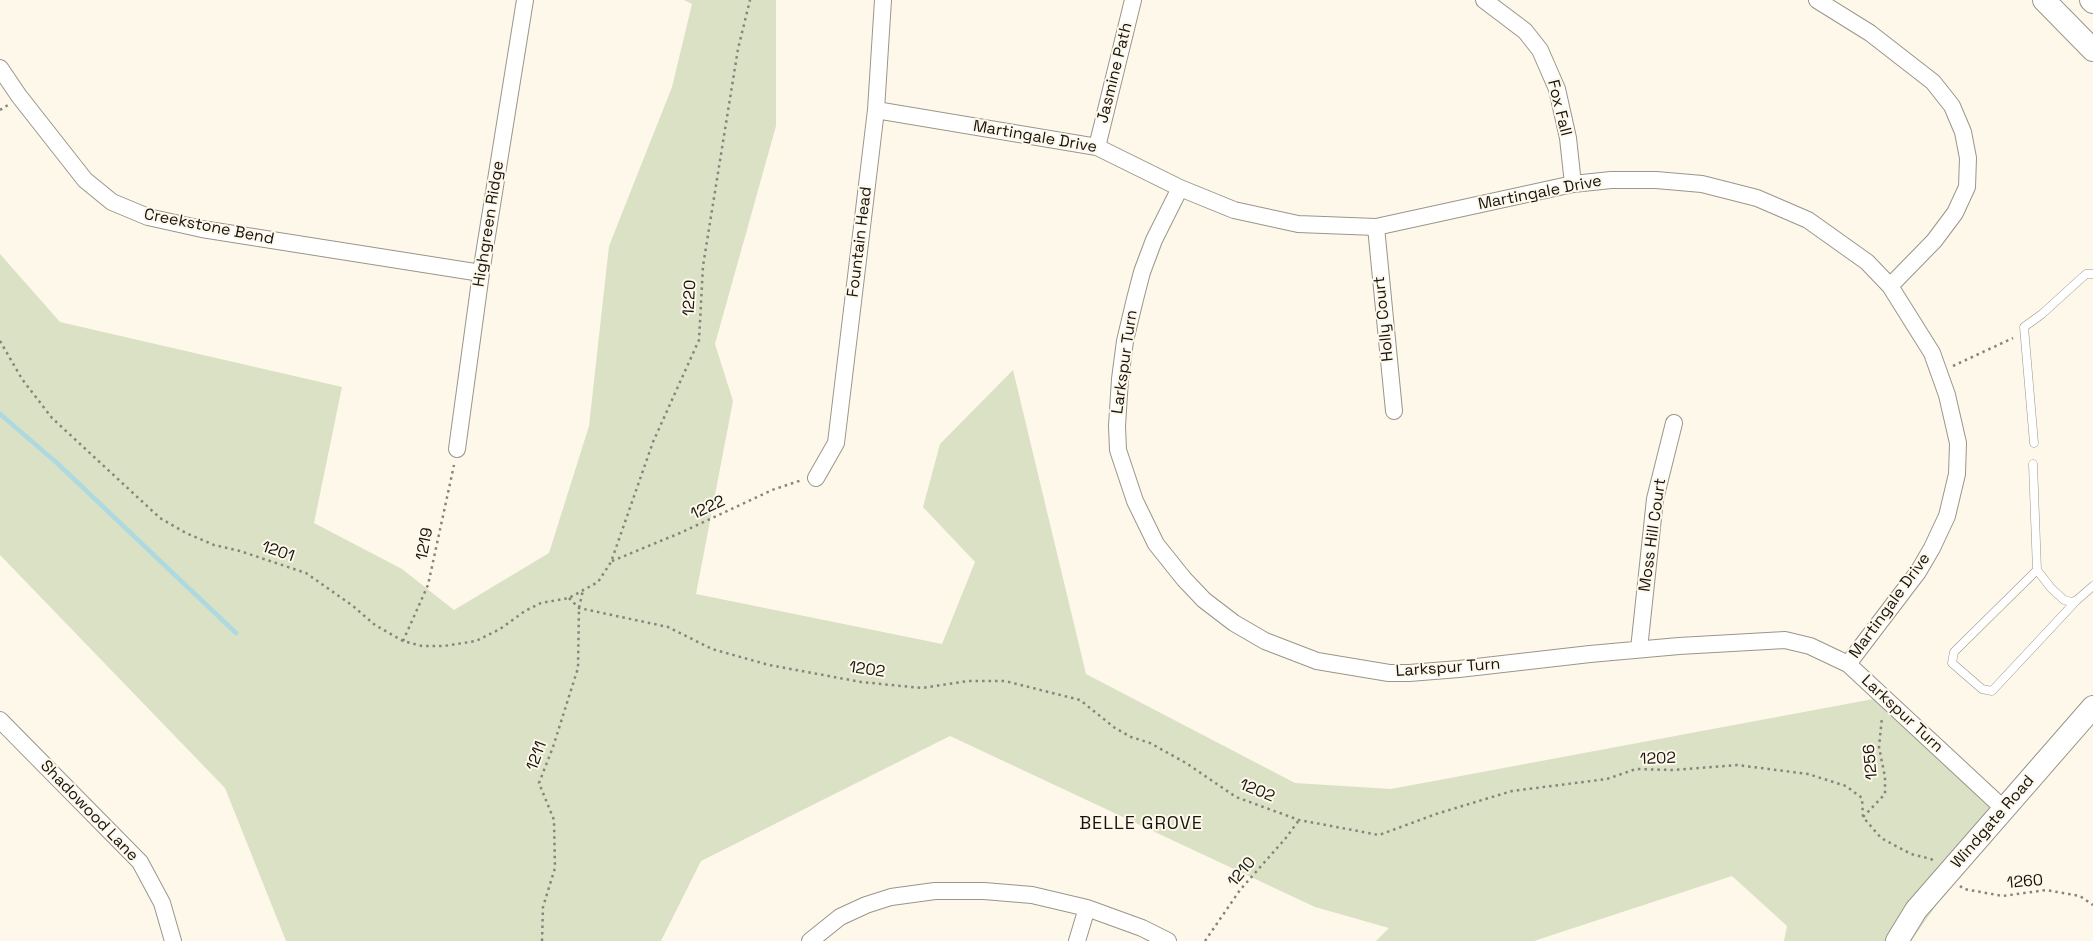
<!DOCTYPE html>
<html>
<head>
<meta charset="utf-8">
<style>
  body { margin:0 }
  canvas { display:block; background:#fef8eb }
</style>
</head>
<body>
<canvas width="2093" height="941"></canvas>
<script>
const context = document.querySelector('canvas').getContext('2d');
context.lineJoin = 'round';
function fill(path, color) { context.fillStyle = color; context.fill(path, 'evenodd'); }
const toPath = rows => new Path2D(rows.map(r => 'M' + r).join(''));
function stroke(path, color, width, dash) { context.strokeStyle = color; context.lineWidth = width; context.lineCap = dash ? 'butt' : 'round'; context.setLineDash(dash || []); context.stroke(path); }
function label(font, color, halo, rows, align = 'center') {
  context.font = font + ' "Space Grotesk",sans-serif'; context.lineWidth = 4; context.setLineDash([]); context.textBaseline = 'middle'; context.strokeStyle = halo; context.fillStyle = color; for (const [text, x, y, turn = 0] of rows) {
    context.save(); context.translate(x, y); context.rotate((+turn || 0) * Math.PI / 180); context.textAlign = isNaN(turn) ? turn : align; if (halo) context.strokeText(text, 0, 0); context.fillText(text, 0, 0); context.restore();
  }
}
fill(toPath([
  [684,0,776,0,776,126,715,344,733,401,696,594,942,644,975,562,923,507,940,444,1013,370,1086,674,1295,783,1391,789,1884,697,2004,809,1911,941,1784,941,1787,926,1732,876,1534,941,1376,941,1389,928,1315,907,950,736,701,861,661,941,286,941,225,788,0,555,0,254,60,322,342,387,314,523,402,569,454,610,549,553,589,426,609,246,672,87,692,4]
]), '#dbe1c4');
stroke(toPath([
  [0,414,57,463,236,633]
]), '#aed9e1', 4.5);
const lane = toPath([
  [2034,443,2024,327,2042,314,2086,274,2093,274],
  [2033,464,2037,570,2051,588,2064,600,2072,602,2077,600,2093,586],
  [2037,570,1954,652,1952,663,1982,689,1992,691,2077,600]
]);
const street = toPath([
  [1484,0,1525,31,1540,50,1557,89,1568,138,1573,184],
  [1817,0,1870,33,1933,82,1952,106,1963,132,1968,158,1967,187,1955,213,1934,241,1890,286],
  [0,68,19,96,85,180,112,202,148,217,202,229,481,273],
  [876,110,1097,147,1180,188,1234,210,1298,224,1376,227,1573,184,1611,180,1656,180,1702,184,1757,198,1808,220,1867,262,1890,286,1932,353,1947,395,1958,443,1957,474,1947,516,1932,548,1918,572,1848,664],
  [1097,147,1133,0],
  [1180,188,1154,240,1142,272,1135,299,1125,341,1120,379,1117,426,1118,450,1135,501,1156,544,1184,579,1204,600,1234,623,1265,641,1317,661,1389,673,1409,673,1459,669,1590,654,1679,646,1785,640,1810,646,1848,664,2004,809],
  [1376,227,1394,411],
  [457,449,481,273,525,0],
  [816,478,836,443,876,110,883,0],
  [1639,649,1655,499,1674,423],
  [0,720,140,862,162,903,173,941],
  [810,941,840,917,866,905,891,897,935,891,984,891,1032,895,1087,908,1142,928,1168,941],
  [1077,941,1087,908]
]);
const secondary = toPath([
  [2044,0,2093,50],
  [2091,0,2093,2],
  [1897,941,1916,910,2093,707]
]);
stroke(lane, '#9b968a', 9);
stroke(street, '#9b968a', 18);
stroke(secondary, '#9b968a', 24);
stroke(toPath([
  [0,110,8,105],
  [0,341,22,379,52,418,160,518,186,533,214,545,240,551,306,573,353,606,375,625,403,641,422,646,444,646,476,641,500,629,525,611,541,603,569,598,598,582,611,562,653,442,699,340,703,266,738,49,750,0],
  [1953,366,2013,338],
  [612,561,680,533,772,490,802,480],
  [569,598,579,608,668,627,712,649,769,665,861,682,922,688,968,681,1005,681,1080,700,1115,728,1131,737,1150,743,1186,763,1236,797,1299,820,1379,835,1436,814,1512,791,1607,779,1636,769,1674,770,1737,765,1808,774,1846,786,1862,798,1863,817,1881,838,1911,854,1931,859,1934,861],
  [403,641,428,585,454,465],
  [1863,817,1885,794,1885,777,1879,747,1882,717],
  [1960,886,1964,889,2003,896,2046,890,2080,896,2093,905],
  [542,941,543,907,555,868,554,820,539,783,553,747,578,668,579,608,583,590],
  [1205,941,1240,890,1285,839,1299,820]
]), '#88847c', 2.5, [2.5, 4]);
stroke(lane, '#fff', 8);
stroke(street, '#fff', 16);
stroke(secondary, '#fff', 22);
label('16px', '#16140f', '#fef8eb', [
  ["Jasmine Path",1115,73,-76],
  ["Fox Fall",1559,108,76],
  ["Martingale Drive",1035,137,10],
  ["Martingale Drive",1540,193,-11],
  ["Highgreen Ridge",489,224,-81],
  ["Creekstone Bend",209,227,11],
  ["Fountain Head",860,242,-83],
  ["1220",690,298,-87],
  ["Holly Court",1384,319,-96],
  ["Larkspur Turn",1125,362,-82],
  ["1222",708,508,-25],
  ["Moss Hill Court",1653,535,-82],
  ["1219",425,544,-79],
  ["1201",278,552,19],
  ["Martingale Drive",1890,606,-54],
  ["Larkspur Turn",1448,668,-4],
  ["1202",867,670,8],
  ["Larkspur Turn",1902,714,43],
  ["1211",537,756,-70],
  ["1202",1658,759,-2],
  ["1256",1871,762,-95],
  ["1202",1257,791,22],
  ["Shadowood Lane",89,811,46],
  ["Windgate Road",1993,822,-49],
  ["1210",1242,872,-50],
  ["1260",2025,882,-5]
]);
context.letterSpacing = '1px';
label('18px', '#16140f', '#fef8eb', [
  ["BELLE GROVE",1141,824]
]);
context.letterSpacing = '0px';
</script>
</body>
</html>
